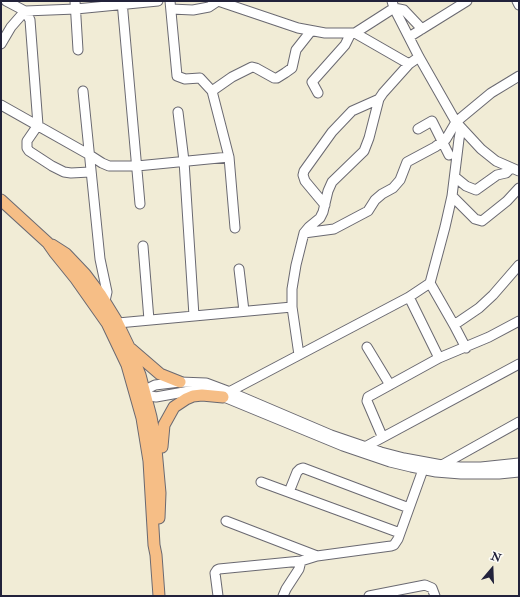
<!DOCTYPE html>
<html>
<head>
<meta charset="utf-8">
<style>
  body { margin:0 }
  #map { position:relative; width:520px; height:597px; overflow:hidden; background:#f1ecd6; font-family:"IM FELL Double Pica",serif }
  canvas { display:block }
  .frame { position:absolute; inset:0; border:2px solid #22223b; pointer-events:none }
  .north { position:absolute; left:472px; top:549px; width:40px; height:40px; -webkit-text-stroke:3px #fdfcf7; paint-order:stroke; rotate:19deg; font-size:11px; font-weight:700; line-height:16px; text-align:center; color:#22223b }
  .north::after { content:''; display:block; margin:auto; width:14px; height:18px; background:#22223b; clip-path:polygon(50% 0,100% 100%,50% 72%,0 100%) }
</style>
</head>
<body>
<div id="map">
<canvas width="520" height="597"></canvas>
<div class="frame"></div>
<div class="north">N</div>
</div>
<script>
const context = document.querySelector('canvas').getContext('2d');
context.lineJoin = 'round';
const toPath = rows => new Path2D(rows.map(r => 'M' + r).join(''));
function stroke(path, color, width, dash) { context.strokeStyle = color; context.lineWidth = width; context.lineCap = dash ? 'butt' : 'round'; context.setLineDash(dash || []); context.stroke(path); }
const minor = toPath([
  [6,1,25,11,30,20,38,125,27,141,27,148,29,151,52,166,64,172,71,173,90,172],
  [75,1,78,50],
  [122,1,140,204],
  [170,1,177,76,185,79,200,78,212,91,229,157,235,228],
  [218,1,298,28,325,33,355,33,394,8,404,10,422,29],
  [392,1,394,8,419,57,456,122,481,149,496,161,519,171],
  [517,1,519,5],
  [171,9,193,10,209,7,218,1],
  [355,33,409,64],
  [409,37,467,1],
  [1,44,11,27,25,11,76,9,158,1],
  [83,91,100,259,107,292,105,301],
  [212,91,232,77,252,67,256,68,274,78,277,78,285,73,292,68,296,50,311,31],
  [318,93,312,82,345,45,351,33],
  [1,105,88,154,102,163,109,166,137,166,229,157],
  [178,112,184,161,194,316],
  [418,129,432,121,449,155],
  [455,177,466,186,476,190,497,175,506,173,511,168],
  [452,196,475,219,482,221,507,201,519,188],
  [325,205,305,181,303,175,304,171,332,132,352,111,379,99],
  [304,233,334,229,368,211,375,200,382,194,393,188,400,180,407,162,435,147,446,139,456,122,491,93,519,76],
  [143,246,149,320],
  [239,269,244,311],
  [430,283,454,325,479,308,493,295,519,265],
  [409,297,439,358],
  [118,323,292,307],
  [454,325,466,348],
  [367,347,390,385],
  [299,355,292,307,292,289,296,265,304,233,309,227,320,218,323,212,328,191,332,182,364,151,369,138,379,99,383,93,409,64,419,57],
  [140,391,151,396,156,397,195,390,207,390,343,446,390,462,411,467,436,472,461,474,499,474,519,472],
  [227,393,409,297,430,283,445,227,452,196,459,139,461,128],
  [143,396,149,388,155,385,180,382,206,383,230,392,331,435,381,452,404,458,442,465,460,467,481,467,519,463],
  [382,436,367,401,368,397,439,358,489,337,519,321],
  [363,448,519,364],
  [442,465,519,422],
  [261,482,400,533],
  [289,492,297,472,300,469,303,468,409,508],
  [226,521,317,556],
  [218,596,215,573,217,570,219,569,301,561,317,556,391,546,394,545,398,539,425,464],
  [283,596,286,589,299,569,301,561],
  [369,596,425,585,432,588,435,596]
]);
const major = toPath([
  [1,200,48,243,55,253,76,279,107,323,127,365,142,418,149,461,154,545,156,555,159,596],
  [52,245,66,254,85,274,100,294,116,320,129,347,140,375,151,417,155,438,160,493,159,518],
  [131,349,160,374,180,382],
  [162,447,164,425,174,407,186,399,193,396,202,395,223,397]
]);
stroke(minor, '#6a6971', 11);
stroke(major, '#6a6971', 13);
stroke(minor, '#fff', 9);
stroke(major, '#f6be86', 11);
</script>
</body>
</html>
